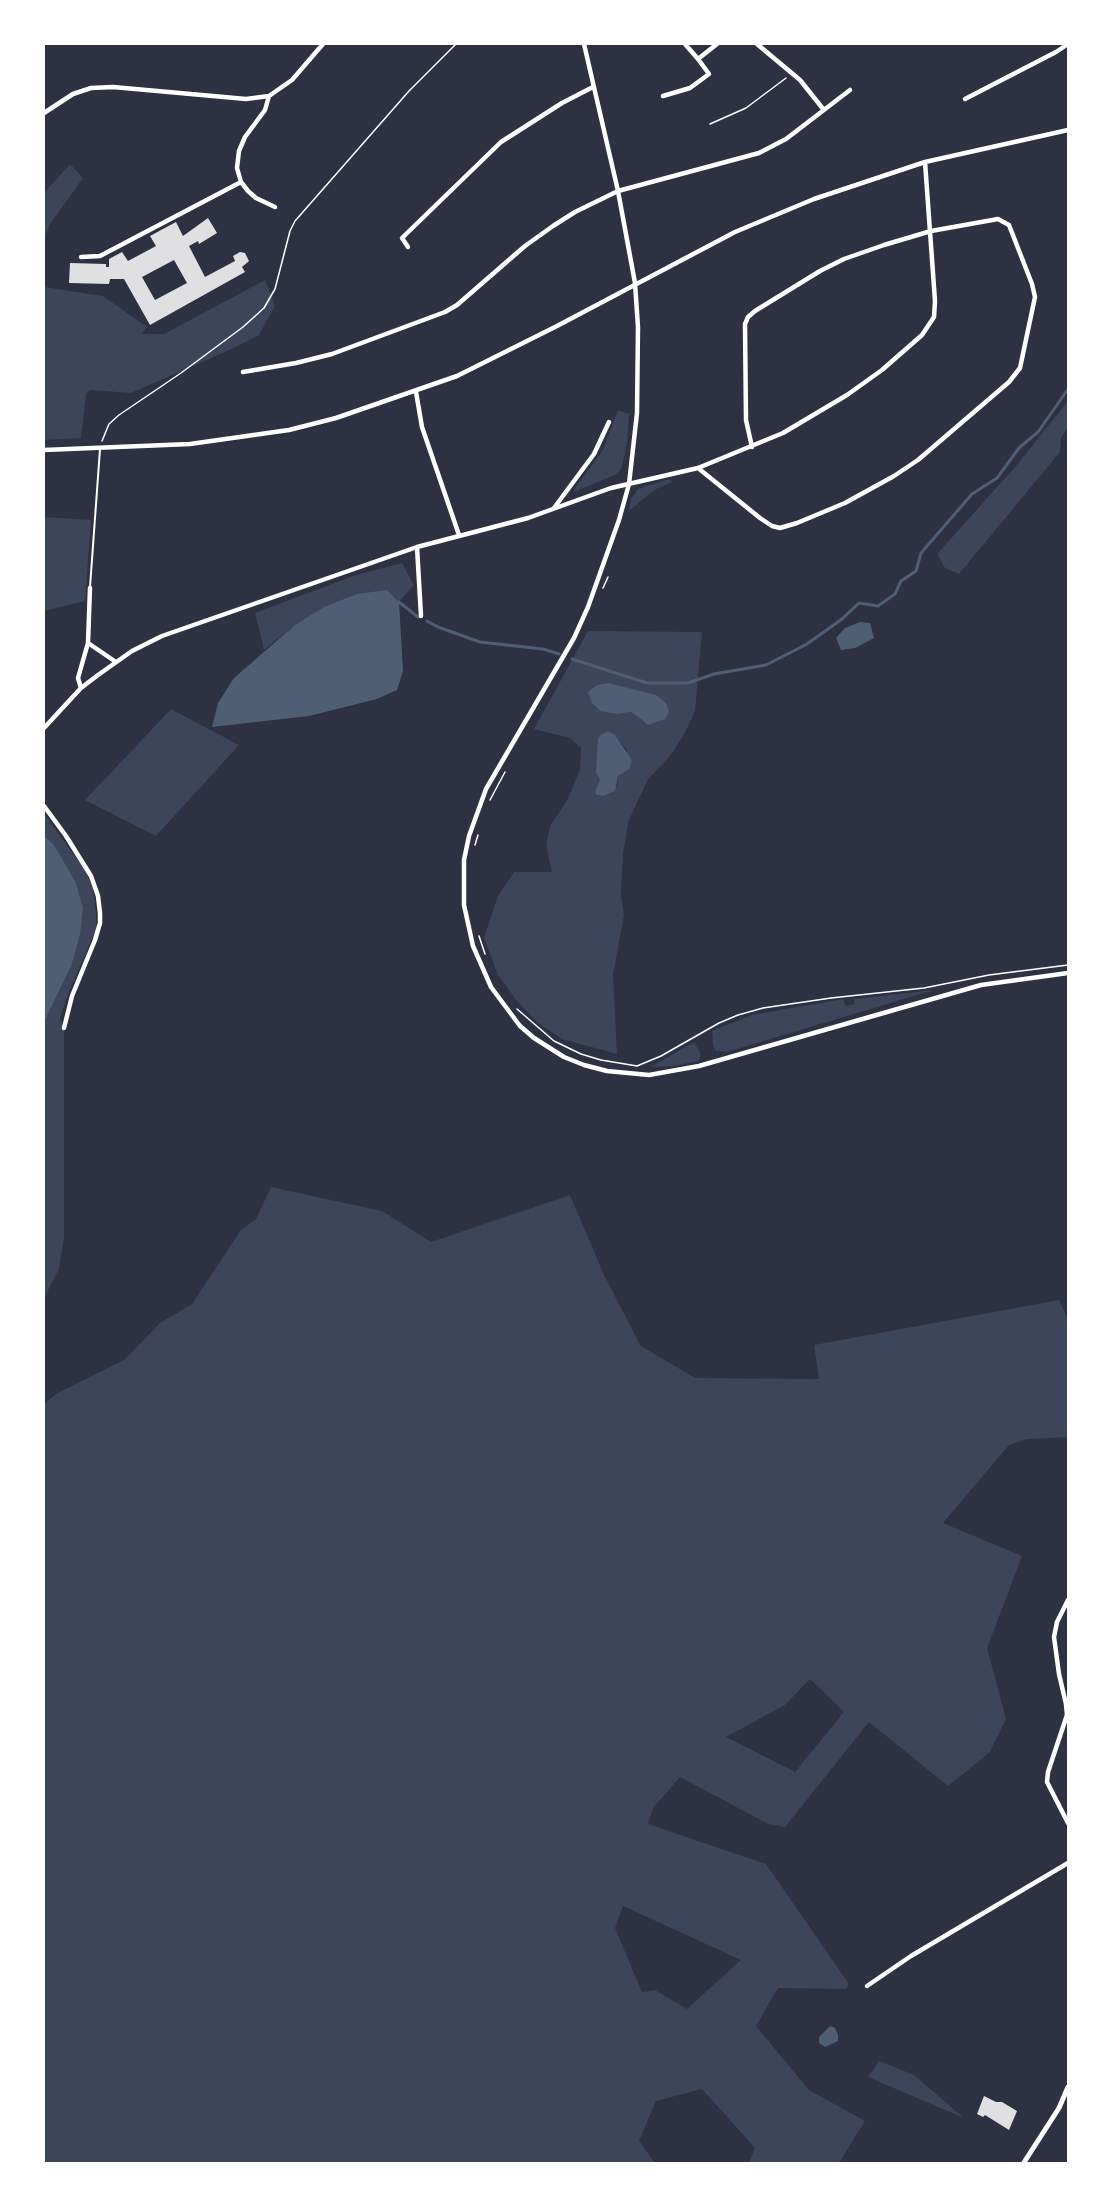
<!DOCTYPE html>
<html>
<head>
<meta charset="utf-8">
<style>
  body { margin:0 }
  #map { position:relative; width:1112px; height:2207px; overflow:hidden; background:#2d3142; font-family:Merriweather,serif }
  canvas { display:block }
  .frame { position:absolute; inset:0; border:45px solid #fff; pointer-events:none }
</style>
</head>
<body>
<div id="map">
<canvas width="1112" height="2207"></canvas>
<div class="frame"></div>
</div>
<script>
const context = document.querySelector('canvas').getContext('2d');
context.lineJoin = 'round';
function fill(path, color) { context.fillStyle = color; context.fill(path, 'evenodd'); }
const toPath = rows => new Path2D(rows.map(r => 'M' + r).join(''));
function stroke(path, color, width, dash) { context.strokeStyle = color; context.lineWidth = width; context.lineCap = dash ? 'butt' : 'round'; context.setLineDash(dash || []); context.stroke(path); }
fill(toPath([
  [70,164,83,178,50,224,44,238,44,193],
  [265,280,275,306,259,335,236,347,131,393,90,390,86,394,81,438,44,440,44,287,103,296,147,327,142,334,164,334],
  [1068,401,1068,427,1061,438,1060,452,959,574,945,568,937,554,1016,466],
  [618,410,629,414,627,442,622,467,617,474,574,492,574,489,603,450],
  [669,479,672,482,654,490,629,511,631,499,638,489],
  [44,517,91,520,85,601,44,611],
  [402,563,414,585,399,602,387,590,295,625,264,650,255,613,356,575],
  [588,631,702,632,695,711,686,731,671,755,648,779,629,820,623,852,621,896,624,915,613,975,617,1054,562,1039,537,1022,517,1001,498,975,484,938,498,896,514,872,552,872,546,845,550,826,568,799,580,769,581,748,570,738,534,729],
  [597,685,658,722,643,722,631,712,617,714],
  [608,731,615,736,627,750,623,772,618,776,617,786,603,796,597,795,600,780,599,775],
  [171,709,239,745,156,836,85,800],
  [44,813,86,872,93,890,96,913,96,929,67,997,60,1018,64,1028,64,1237,59,1269,44,1298],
  [934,990,727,1052,716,1051,713,1044,712,1031,752,1015,843,999,846,1006,854,1004,854,999],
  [694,1042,701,1054,699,1061,674,1066,651,1067],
  [271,1187,382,1211,431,1242,570,1195,605,1277,641,1346,695,1378,819,1379,814,1345,1059,1300,1068,1319,1068,1437,1027,1439,1009,1445,943,1523,1022,1556,987,1648,1006,1719,989,1753,948,1786,869,1722,785,1827,768,1824,680,1777,653,1808,648,1824,766,1864,849,1984,846,1989,778,1988,756,2026,809,2090,865,2121,839,2163,749,2163,755,2148,702,2089,656,2101,639,2141,655,2163,44,2163,44,1404,56,1394,124,1360,160,1323,192,1304,241,1230,256,1219],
  [810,1679,844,1712,795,1772,726,1737,785,1705],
  [623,1906,741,1960,687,2009,655,1990,642,1992,615,1928],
  [879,2061,914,2075,964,2118,868,2077]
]), '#3c4559');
fill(toPath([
  [387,590,399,602,403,671,397,690,377,699,309,716,212,727,218,703,234,678,295,625,324,607,357,594],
  [860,622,870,623,874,638,855,648,841,650,836,638,845,628],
  [608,683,656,695,666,703,669,712,665,719,648,725,631,712,617,714,601,711,592,703,588,692,597,685],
  [608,731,615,735,632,760,629,769,618,776,615,791,603,796,597,795,595,792,600,780,596,772,598,739,601,735],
  [44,836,54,845,76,883,83,908,80,935,71,966,44,1022],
  [830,2026,835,2028,838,2035,838,2041,825,2047,819,2043,819,2037]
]), '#4f5d75');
stroke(toPath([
  [399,602,418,617],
  [427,621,438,627,480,642,543,649,559,654],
  [572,659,647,683,688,683,714,674,766,665,807,644,842,619,859,603,878,606,895,594,901,581,916,571,921,553,972,494,997,478,1019,448,1038,432,1068,389]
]), '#4f5d75', 3);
fill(toPath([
  [208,218,217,233,199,244,198,241,189,246,205,277,235,261,233,256,240,252,245,253,249,261,242,267,245,272,150,325,124,279,110,279,109,284,69,283,70,263,106,264,106,267,109,267,109,259,122,252,128,261,156,246,150,236,176,222,183,236],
  [174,260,187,283,155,300,142,277],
  [984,2096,996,2102,1002,2102,1017,2111,1009,2130,985,2115,983,2117,977,2114]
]), '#e0e0e3');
stroke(toPath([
  [710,124,746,108,786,78],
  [102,441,109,424,119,415,181,373,243,327,264,308,275,289,290,231,295,221,409,91,456,44],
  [603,588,608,577],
  [490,800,505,772],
  [475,845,478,835],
  [479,936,485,954],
  [517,1009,554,1041,581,1054,601,1060,637,1066,661,1056,719,1023,738,1015,763,1008,831,998,924,988,989,975,1068,965]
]), '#fff', 1.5);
stroke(toPath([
  [90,587,100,449]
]), '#fff', 2);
stroke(toPath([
  [584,44,618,191,635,283,638,327,637,413,629,484,619,520,588,607,574,638,486,789,469,836,464,860,464,905,473,946,491,987,520,1026,534,1038,564,1057,584,1065,607,1071,649,1075,699,1066,981,985,1068,973],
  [685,44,698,59,717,44],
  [757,44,800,80,824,110],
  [269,96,265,110,245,137,239,151,237,168,241,182,248,191,256,198,275,207],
  [663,96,690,88,709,74,698,59],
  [965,99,1056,52,1068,44],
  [44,113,73,94,91,88,113,87,246,99,269,96,292,80,323,44],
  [408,247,402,238,501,142,562,103,593,87],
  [81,257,100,256,241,182],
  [243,372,296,363,332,354,445,312,457,305,525,246,553,226,575,212,618,191,759,153,786,139,850,90],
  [416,392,422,427,459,535],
  [44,450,190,444,289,430,336,418,457,376,557,326,735,232,814,199,925,162,1068,130],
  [698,468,760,518,772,526,780,528,797,523,845,503,894,476,918,460,1009,382,1020,368,1035,297,1032,284,1009,225,998,219,931,231,884,245,844,259,820,271,755,311,748,317,745,324,746,420,752,447],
  [554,508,594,454,609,422],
  [417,547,421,616],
  [88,643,116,662],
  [81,688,78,678,88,643,90,588],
  [44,728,81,688,98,675,132,651,162,636,417,547,528,518,611,488,698,468,783,433,847,395,882,370,922,335,934,317,935,301,925,162],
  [44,806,66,836,91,876,98,896,100,913,100,923,95,940,72,996,64,1028],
  [1068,1600,1057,1622,1054,1637,1059,1674,1066,1704,1067,1715,1048,1772,1047,1782,1068,1823],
  [867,1986,911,1956,1068,1863]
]), '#fff', 4.5);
stroke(toPath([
  [1023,2164,1059,2108,1068,2087]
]), '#fff', 5);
</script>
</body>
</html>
